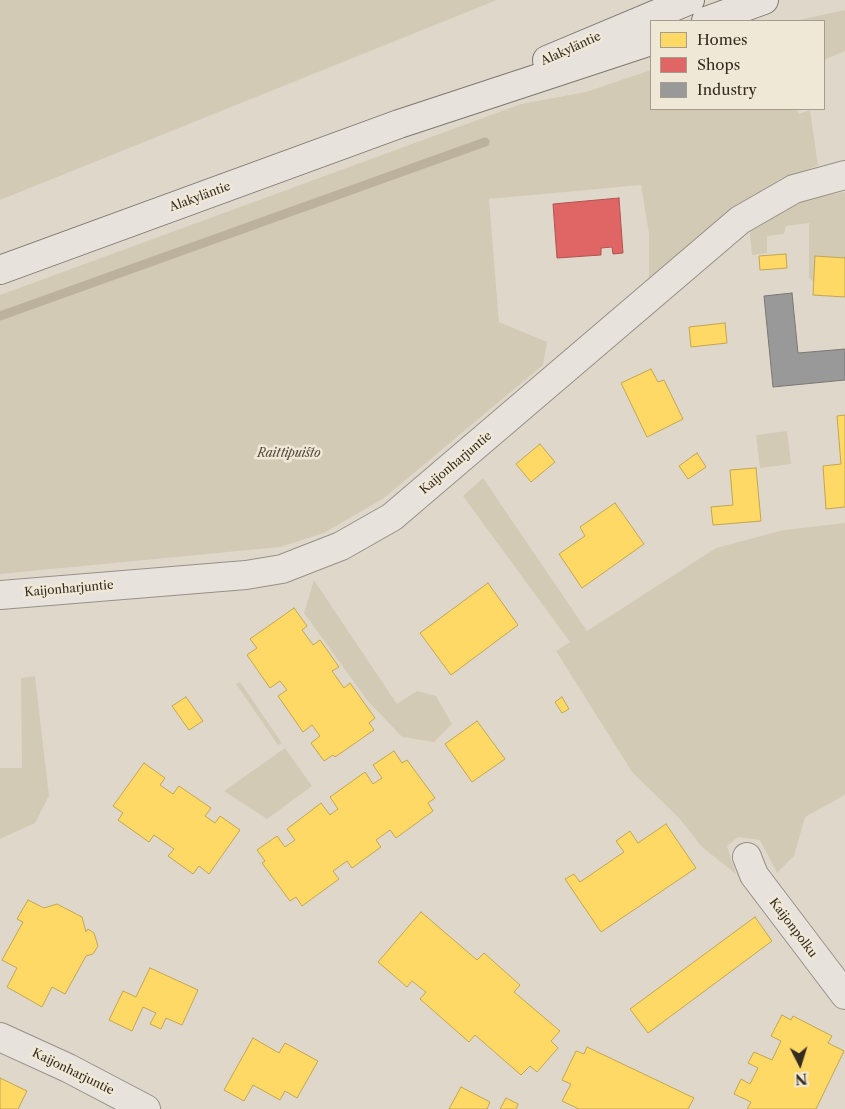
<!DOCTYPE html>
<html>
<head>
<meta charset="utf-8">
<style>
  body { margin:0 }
  #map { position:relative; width:845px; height:1109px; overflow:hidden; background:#dfd8ca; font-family:"Libre Caslon Text",serif }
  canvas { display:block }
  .legend { position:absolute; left:650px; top:20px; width:175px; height:90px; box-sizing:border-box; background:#f0e8d7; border:1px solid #a59c8d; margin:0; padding:6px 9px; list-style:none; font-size:15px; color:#352b1f }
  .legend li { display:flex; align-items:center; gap:10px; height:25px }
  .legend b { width:25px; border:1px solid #a59c8d }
  .north { position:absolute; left:775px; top:1039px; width:50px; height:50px; -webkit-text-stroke:4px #f0e8d7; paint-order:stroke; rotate:175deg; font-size:14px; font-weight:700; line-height:20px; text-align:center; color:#352b1f }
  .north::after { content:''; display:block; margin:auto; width:18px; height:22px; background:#352b1f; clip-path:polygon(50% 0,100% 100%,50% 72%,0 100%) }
</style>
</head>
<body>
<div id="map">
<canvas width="845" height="1109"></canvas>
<ul class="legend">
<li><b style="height:14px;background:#ffd966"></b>Homes</li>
<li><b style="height:14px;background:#e06666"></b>Shops</li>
<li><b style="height:14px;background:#999"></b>Industry</li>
</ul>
<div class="north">N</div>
</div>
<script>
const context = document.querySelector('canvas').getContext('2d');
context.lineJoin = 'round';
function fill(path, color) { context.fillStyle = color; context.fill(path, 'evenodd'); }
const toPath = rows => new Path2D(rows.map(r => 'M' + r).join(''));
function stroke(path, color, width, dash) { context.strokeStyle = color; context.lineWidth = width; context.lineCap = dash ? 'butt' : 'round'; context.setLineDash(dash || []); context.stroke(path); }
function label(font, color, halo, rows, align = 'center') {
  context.font = font + ' "Libre Caslon Text",serif'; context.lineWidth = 5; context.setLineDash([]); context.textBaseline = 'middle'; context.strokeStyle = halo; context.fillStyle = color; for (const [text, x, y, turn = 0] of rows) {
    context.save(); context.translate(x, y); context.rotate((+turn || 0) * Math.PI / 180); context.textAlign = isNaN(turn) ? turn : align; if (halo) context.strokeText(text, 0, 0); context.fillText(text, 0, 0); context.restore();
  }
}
fill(toPath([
  [0,0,497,0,0,200],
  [845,10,845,51,824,60,824,21,794,21],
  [651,70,651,109,797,109,799,114,810,110,818,165,741,204,649,285,649,234,641,185,489,199,499,322,547,342,543,365,384,498,324,533,280,547,0,574,0,295,521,104,586,92],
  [845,192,845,258,814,282,809,278,809,223,786,226,784,234,767,236,767,253,752,255,749,226,773,212,810,198],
  [787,431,791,464,760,468,756,435],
  [483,478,587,631,716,548,784,530,845,523,845,795,805,817,794,856,777,873,760,840,738,837,727,846,736,874,702,847,679,818,632,772,556,651,570,642,463,496],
  [314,580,397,704,417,691,436,696,452,724,434,742,402,737,367,700,304,613],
  [35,676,49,796,35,823,0,839,0,768,22,768,21,678],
  [240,682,282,743,278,745,236,684],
  [285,748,312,786,267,819,224,791]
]), '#d3cab6');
const homes = toPath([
  [786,254,787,268,760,270,759,256,786,254],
  [815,256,845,258,845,297,813,295,815,256],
  [725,323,727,343,691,347,689,327,725,323],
  [651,369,658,382,664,380,683,419,647,437,621,383,651,369],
  [845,415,845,507,826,509,823,466,841,464,837,416,845,415],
  [540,444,555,462,531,482,516,464,540,444],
  [697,453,706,467,688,479,679,466,697,453],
  [756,468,761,521,713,525,711,507,733,505,730,470,756,468],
  [615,503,644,544,582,588,559,554,585,536,580,527,615,503],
  [488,583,518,625,451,675,420,633,488,583],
  [294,608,307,626,302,630,313,645,320,640,339,667,332,671,344,688,350,683,375,718,369,723,374,730,335,757,333,755,324,761,311,743,320,736,312,725,303,732,278,696,287,690,280,681,270,688,247,655,257,648,250,639,294,608],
  [186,697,203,721,189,730,172,706,186,697],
  [562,697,569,709,562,713,555,702,562,697],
  [477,721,505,759,472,782,445,744,477,721],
  [394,751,402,763,407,760,435,798,428,803,433,811,396,838,390,830,376,840,381,847,352,868,347,861,333,871,339,879,302,906,296,897,290,901,262,863,265,861,257,850,277,836,285,847,295,840,287,829,321,803,330,815,338,809,330,797,365,772,373,784,382,778,373,765,394,751],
  [144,763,165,778,160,785,173,794,179,786,211,808,205,816,215,823,220,816,240,830,209,874,199,866,193,874,168,856,174,849,154,835,149,842,118,820,123,813,113,806,144,763],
  [666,824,696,868,601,932,565,879,574,874,580,882,624,852,616,841,630,831,638,843,666,824],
  [28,900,44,908,57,904,82,917,86,932,88,929,94,933,98,946,93,954,86,956,65,994,52,987,42,1007,7,987,17,968,2,960,23,922,17,919,28,900],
  [421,912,477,960,484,953,520,985,514,992,560,1031,551,1041,558,1048,537,1072,530,1066,521,1075,475,1035,469,1042,420,999,426,992,412,981,407,987,378,962,421,912],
  [755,917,772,941,648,1033,630,1009,755,917],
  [150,968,198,990,182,1025,166,1018,161,1029,150,1024,156,1013,143,1007,132,1031,109,1020,123,991,136,997,150,968],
  [782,1015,791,1020,793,1016,832,1036,828,1043,844,1051,816,1109,747,1109,751,1102,734,1094,741,1079,750,1084,758,1068,748,1063,754,1052,772,1060,781,1041,771,1036,782,1015],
  [253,1038,279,1053,285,1043,318,1061,297,1098,285,1091,280,1100,253,1085,244,1101,224,1090,253,1038],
  [587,1047,694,1098,688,1109,579,1109,562,1101,571,1084,562,1080,576,1051,584,1054,587,1047],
  [0,1078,27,1091,18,1109,0,1109,0,1078],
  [461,1087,490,1102,487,1109,449,1109,461,1087],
  [506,1098,518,1104,516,1109,500,1109,506,1098]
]);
fill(homes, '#ffd966');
stroke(homes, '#c2a551', 1);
const shops = toPath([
  [619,198,623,253,613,254,612,247,601,248,601,255,557,258,553,204,619,198]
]);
fill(shops, '#e06666');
stroke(shops, '#ad5451', 1);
const industry = toPath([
  [792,293,798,353,845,349,845,380,773,387,764,296,792,293]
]);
fill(industry, '#999');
stroke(industry, '#7b7874', 1);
stroke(toPath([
  [0,316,485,142]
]), '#bbb19d', 9);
const minor = toPath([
  [0,595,246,575,282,569,341,546,392,517,740,220,794,189,845,175],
  [747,857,754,875,845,995],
  [0,1037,68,1068,146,1109]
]);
const secondary = toPath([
  [706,21,764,0],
  [547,60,690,0],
  [0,270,399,124,651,41]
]);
stroke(minor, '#969087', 30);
stroke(secondary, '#7e7870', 30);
stroke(minor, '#e7e3dc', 28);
stroke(secondary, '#e7e3dc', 28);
label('12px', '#352b1f', '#f0e8d7', [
  ["Alakyläntie",571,49,-24],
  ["Alakyläntie",200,197,-20],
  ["Kaijonharjuntie",456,463,-40],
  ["Kaijonharjuntie",69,589,-5],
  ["Kaijonpolku",793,928,53],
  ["Kaijonharjuntie",73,1072,26]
]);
label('italic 12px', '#53483a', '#f0e8d7', [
  ["Raittipuisto",289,454]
]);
</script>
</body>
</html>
